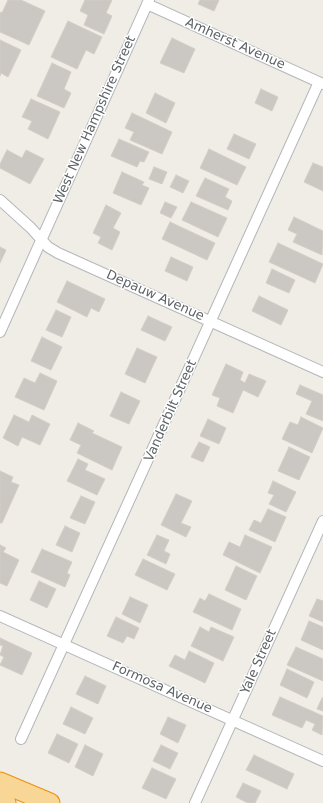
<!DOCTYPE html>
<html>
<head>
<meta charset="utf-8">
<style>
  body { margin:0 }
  canvas { display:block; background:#f0ede7 }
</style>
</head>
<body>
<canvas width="323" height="803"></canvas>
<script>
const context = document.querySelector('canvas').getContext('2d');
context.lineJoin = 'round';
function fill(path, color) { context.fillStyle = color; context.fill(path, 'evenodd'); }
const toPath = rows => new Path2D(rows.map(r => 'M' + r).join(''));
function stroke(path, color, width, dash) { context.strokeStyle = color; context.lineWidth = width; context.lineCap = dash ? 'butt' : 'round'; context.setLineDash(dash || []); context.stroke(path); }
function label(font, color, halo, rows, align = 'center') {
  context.font = font + ' "DejaVu Sans",sans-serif'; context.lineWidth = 3; context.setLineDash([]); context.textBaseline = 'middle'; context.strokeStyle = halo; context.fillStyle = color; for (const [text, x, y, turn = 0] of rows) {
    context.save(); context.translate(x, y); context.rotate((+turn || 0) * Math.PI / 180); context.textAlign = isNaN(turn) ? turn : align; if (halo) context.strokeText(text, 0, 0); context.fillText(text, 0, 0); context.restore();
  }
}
const building = toPath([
  [8,0,21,0,45,11,29,45,0,32,0,12,2,13,8,0],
  [85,0,112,0,106,13,112,16,104,34,84,25,88,15,80,11,85,0],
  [200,0,219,0,214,11,198,4,200,0],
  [68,21,102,37,94,54,86,50,77,69,51,57,68,21],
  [172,38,195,49,184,73,160,63,172,38],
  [0,40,21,50,8,77,1,73,0,76,0,40],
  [52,63,71,72,64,89,71,93,64,108,37,96,52,63],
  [261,89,278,97,272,111,255,103,261,89],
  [155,93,175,103,166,123,146,113,155,93],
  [31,99,60,112,48,139,28,129,32,121,22,117,31,99],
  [132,113,172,132,162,154,130,140,134,132,125,128,132,113],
  [234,134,256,144,249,159,227,149,234,134],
  [119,139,149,152,144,162,140,161,137,167,111,156,119,139],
  [209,149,246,167,237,185,200,168,209,149],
  [7,150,22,158,26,150,44,159,30,184,0,168,0,164,7,150],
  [313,163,323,167,323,191,304,182,313,163],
  [154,167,167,172,162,184,149,179,154,167],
  [122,172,144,182,142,185,149,188,141,205,113,193,122,172],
  [176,175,189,181,183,193,170,187,176,175],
  [205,178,229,189,225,197,232,201,228,210,196,196,205,178],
  [165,202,177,207,171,218,160,213,165,202],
  [191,202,227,218,218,237,182,220,191,202],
  [106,205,121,213,113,228,120,232,112,250,98,243,101,237,93,233,106,205],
  [294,217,323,231,322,255,293,242,297,234,288,230,294,217],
  [170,222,215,243,207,260,162,239,170,222],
  [278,243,323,264,315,283,269,262,278,243],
  [0,247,6,250,0,263,0,247],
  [171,257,193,267,187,281,165,271,171,257],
  [272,269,295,280,289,293,266,283,272,269],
  [67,281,105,299,99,312,91,308,87,317,57,302,67,281],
  [259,296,288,310,281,325,252,311,259,296],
  [56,310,71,317,62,337,46,330,56,310],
  [148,316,172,327,165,341,141,330,148,316],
  [42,337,62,347,51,370,31,361,42,337],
  [137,348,157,357,145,383,125,374,137,348],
  [226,364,243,372,240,380,245,383,249,374,266,381,258,397,243,390,233,413,217,406,220,398,212,395,226,364],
  [40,373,57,381,44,410,15,397,24,378,35,383,40,373],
  [300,385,323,395,323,421,306,414,312,401,296,394,300,385],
  [121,392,140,401,129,424,110,416,121,392],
  [14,415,29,422,32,415,50,424,40,445,22,437,18,446,3,438,14,415],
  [301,417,323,428,312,453,282,439,290,422,298,425,301,417],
  [208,419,226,428,219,444,200,436,208,419],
  [78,423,94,431,92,433,122,447,112,470,77,453,81,445,70,440,78,423],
  [199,442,210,447,203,462,191,457,199,442],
  [289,447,310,457,299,480,278,471,289,447],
  [78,459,88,464,85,470,105,479,97,495,67,481,78,459],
  [0,471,13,477,11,482,19,485,2,523,0,523,0,471],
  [273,481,296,492,286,512,269,504,274,495,268,493,273,481],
  [176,494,192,501,181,523,191,527,186,537,161,525,176,494],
  [81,496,95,502,85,524,70,518,81,496],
  [268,509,286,517,275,542,249,530,254,520,261,523,268,509],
  [65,526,80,533,72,552,56,545,65,526],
  [157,535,169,540,164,551,170,554,166,564,147,555,157,535],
  [245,535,272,547,260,573,223,555,229,542,240,547,245,535],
  [0,545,6,548,3,552,19,560,7,586,0,583,0,545],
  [42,549,72,562,67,573,70,575,65,587,31,572,42,549],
  [143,559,175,574,167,590,135,575,143,559],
  [236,566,257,576,246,600,225,590,236,566],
  [39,581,56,589,47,608,30,600,39,581],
  [209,594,241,609,232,630,193,612,200,598,205,601,209,594],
  [130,597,148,605,140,623,122,614,130,597],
  [317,599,323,601,323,622,309,616,317,599],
  [116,617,139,628,134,639,127,636,123,643,107,636,116,617],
  [309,621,323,627,323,650,301,640,309,621],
  [200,627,209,632,211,627,234,637,223,661,191,646,200,627],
  [0,638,32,653,22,675,0,665,4,657,0,655,3,646,0,645,0,638],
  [296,647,323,659,323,681,287,665,296,647],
  [189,651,214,663,205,683,169,666,175,655,185,660,189,651],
  [287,669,314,682,307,698,280,685,287,669],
  [85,676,106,686,98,704,76,694,85,676],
  [280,697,323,716,322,735,312,730,315,724,306,720,302,728,272,715,280,697],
  [322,698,323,698,323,711,317,709,322,698],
  [71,707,93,718,85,734,63,724,71,707],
  [168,717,186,725,178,743,160,734,168,717],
  [57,734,78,744,69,763,48,753,57,734],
  [85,745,103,754,93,776,75,767,85,745],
  [161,745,178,753,170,769,153,761,161,745],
  [254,755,294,774,287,789,246,770,254,755],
  [152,768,176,779,166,799,142,788,152,768],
  [243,783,261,791,255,803,248,803,236,797,243,783]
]);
fill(building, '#cbc8c3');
stroke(building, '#d4cec5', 1);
const street = toPath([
  [147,4,323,84],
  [0,200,31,228,48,247,58,253,323,372],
  [0,332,149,0],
  [0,616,323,761],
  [21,739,319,82],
  [195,803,323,521]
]);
const highway = toPath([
  [0,782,50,803],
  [0,800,6,803]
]);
stroke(street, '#b4b7bb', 12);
stroke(highway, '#eb900c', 21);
stroke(street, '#fff', 10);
stroke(highway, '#f8d696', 19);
label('13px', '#5e6366', '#fff', [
  ["Amherst Avenue",235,44,24],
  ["West New Hampshire Street",95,120,-66],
  ["Depauw Avenue",155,296,24],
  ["Vanderbilt Street",171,411,-66],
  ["Yale Street",259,662,-66],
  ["Formosa Avenue",162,688,24]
]);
</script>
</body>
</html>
